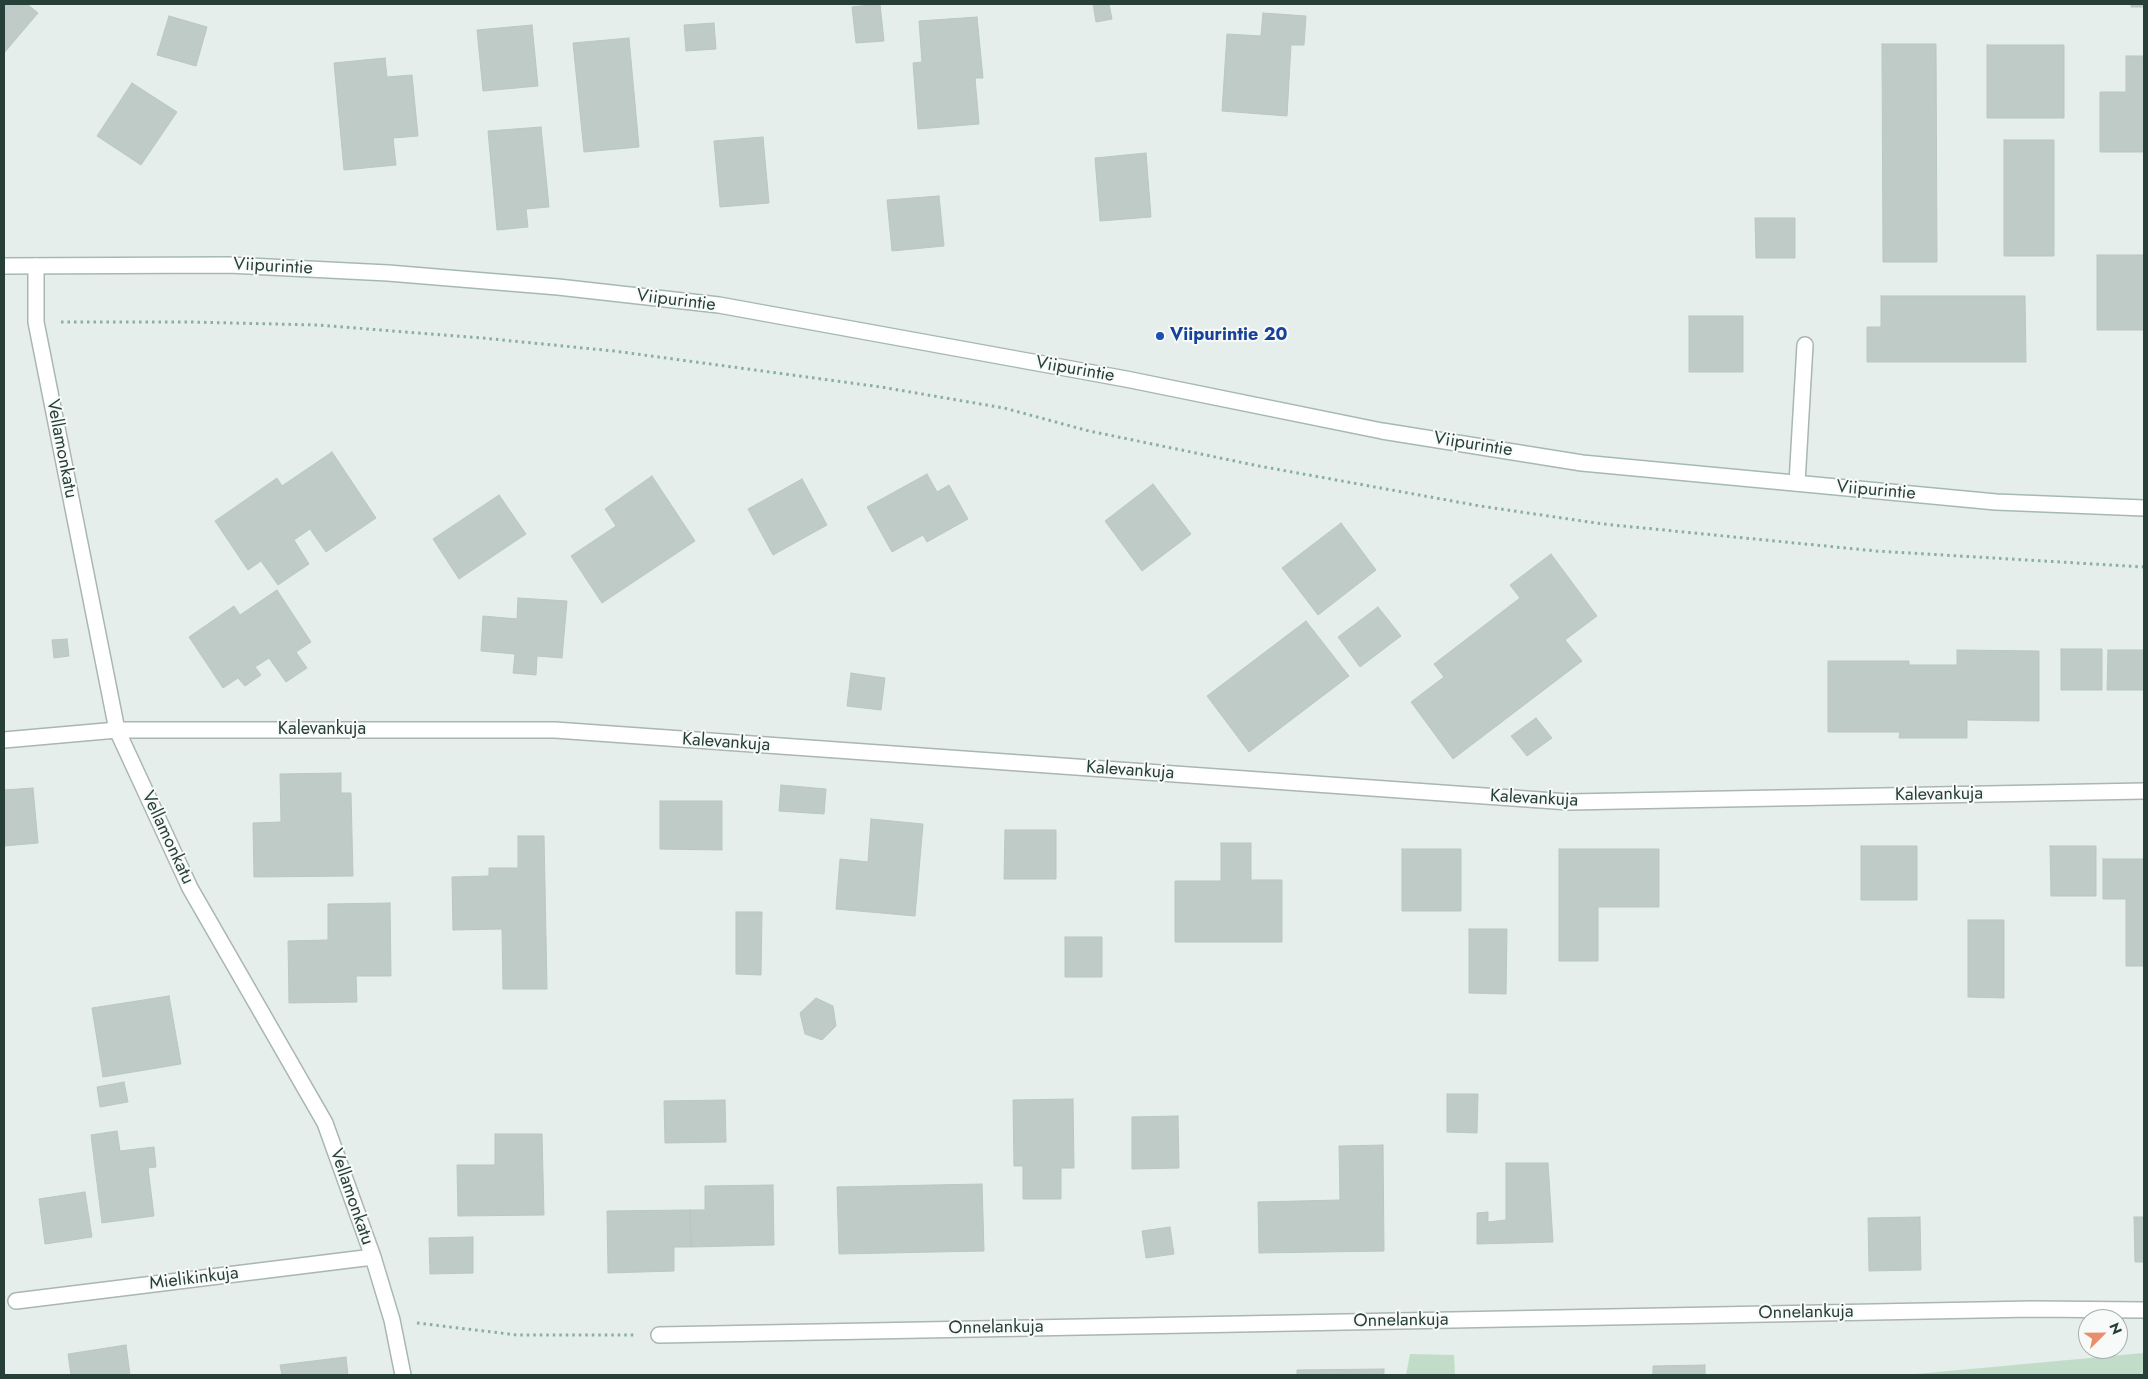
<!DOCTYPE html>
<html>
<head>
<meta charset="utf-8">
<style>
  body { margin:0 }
  #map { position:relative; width:2148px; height:1379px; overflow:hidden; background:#e6eeeb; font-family:Jost,sans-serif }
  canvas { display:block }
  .frame { position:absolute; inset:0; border:5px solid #263f39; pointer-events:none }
  .north { position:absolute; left:2078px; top:1309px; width:50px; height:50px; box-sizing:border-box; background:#f7faf9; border:1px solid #a3afac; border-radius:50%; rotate:67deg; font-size:14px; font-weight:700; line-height:20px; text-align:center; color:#263f39 }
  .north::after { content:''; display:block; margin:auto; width:18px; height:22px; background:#e88e6a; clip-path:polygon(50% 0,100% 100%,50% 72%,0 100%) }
</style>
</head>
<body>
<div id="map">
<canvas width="2148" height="1379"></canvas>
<div class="frame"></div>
<div class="north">N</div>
</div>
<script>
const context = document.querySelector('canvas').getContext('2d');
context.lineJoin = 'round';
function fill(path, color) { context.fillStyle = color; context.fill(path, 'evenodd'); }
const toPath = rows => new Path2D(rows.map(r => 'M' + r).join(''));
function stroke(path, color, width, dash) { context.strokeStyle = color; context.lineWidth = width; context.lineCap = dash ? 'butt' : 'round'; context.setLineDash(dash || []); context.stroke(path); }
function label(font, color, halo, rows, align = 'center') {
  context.font = font + ' Jost,sans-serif'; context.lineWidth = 4; context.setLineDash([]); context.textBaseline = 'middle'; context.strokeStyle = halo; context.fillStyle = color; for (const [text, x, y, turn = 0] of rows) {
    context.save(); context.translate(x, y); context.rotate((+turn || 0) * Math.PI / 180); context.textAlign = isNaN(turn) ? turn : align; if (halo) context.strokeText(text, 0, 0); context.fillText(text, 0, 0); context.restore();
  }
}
fill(toPath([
  [2144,1353,2144,1375,1905,1375],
  [1410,1354,1454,1355,1455,1375,1406,1375]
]), '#c1ddca');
const building = toPath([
  [4,4,27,4,38,13,4,53,4,4],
  [880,4,884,41,856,43,852,7,880,4],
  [1093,4,1109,4,1112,19,1096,22,1093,4],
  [2131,4,2144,4,2144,7,2131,7,2131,4],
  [1263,13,1306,16,1304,45,1291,45,1287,116,1222,111,1227,34,1261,36,1263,13],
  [169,16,207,27,196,66,157,55,169,16],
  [977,17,983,78,975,78,979,124,918,129,913,63,922,62,919,21,977,17],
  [714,23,716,49,686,51,684,25,714,23],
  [532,25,538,86,483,91,477,30,532,25],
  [629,38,639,147,584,152,573,43,629,38],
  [1882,44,1936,44,1937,262,1883,262,1882,44],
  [1987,45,2064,45,2064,118,1987,118,1987,45],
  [2126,56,2144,56,2144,152,2100,152,2100,92,2126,92,2126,56],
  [385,58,387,77,412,75,418,136,393,138,396,165,344,170,334,63,385,58],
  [132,83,177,112,141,165,97,136,132,83],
  [541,127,549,207,526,209,528,227,497,230,488,131,541,127],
  [763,137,769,203,720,207,714,141,763,137],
  [2004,140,2054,140,2054,256,2004,256,2004,140],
  [1146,153,1151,217,1100,221,1095,158,1146,153],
  [939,196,944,246,892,251,887,200,939,196],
  [1755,218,1795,218,1795,258,1756,258,1755,218],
  [2097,255,2144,255,2144,330,2097,330,2097,255],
  [1881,296,2025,296,2026,362,1867,362,1867,327,1881,327,1881,296],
  [1689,316,1743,316,1743,372,1689,372,1689,316],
  [332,452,376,518,326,552,310,529,294,540,309,564,278,585,261,561,248,570,215,521,277,478,282,486,332,452],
  [927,474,937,492,949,485,968,519,927,542,923,535,892,552,867,507,927,474],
  [652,476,695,541,602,603,571,556,616,526,605,509,652,476],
  [802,479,827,525,773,555,748,509,802,479],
  [1153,484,1191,534,1142,571,1105,521,1153,484],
  [499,495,526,534,459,579,433,539,499,495],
  [1341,523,1376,570,1318,615,1282,568,1341,523],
  [1551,554,1597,616,1565,640,1582,661,1453,759,1411,702,1444,677,1434,664,1520,598,1510,585,1551,554],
  [277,590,311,642,296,652,307,668,286,682,269,658,255,667,261,675,245,686,238,678,223,688,189,637,234,606,240,615,277,590],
  [518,598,567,601,562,658,537,656,536,675,513,673,515,654,481,651,483,616,517,619,518,598],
  [1378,607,1401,636,1360,667,1338,637,1378,607],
  [1306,621,1349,676,1249,752,1207,696,1306,621],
  [67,639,69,656,54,658,52,640,67,639],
  [2061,649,2102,649,2102,690,2061,690,2061,649],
  [1957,650,2039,651,2039,721,1967,720,1967,738,1899,738,1900,732,1828,732,1828,661,1909,661,1909,665,1957,665,1957,650],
  [2108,650,2144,650,2144,690,2107,690,2108,650],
  [851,673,885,678,881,710,847,706,851,673],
  [1536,718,1552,738,1527,756,1511,736,1536,718],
  [341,773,341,793,351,793,353,876,254,877,253,823,281,822,280,774,341,773],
  [781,785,826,789,824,814,779,811,781,785],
  [33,788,38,843,4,846,4,790,33,788],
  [660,801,722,801,722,850,660,849,660,801],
  [871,819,923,824,915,916,836,909,840,859,868,862,871,819],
  [1005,830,1056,830,1056,879,1004,879,1005,830],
  [518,836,544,836,547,989,503,989,502,929,453,930,452,877,489,876,489,868,518,868,518,836],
  [1221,843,1251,843,1251,880,1282,880,1282,942,1175,942,1175,881,1221,881,1221,843],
  [1861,846,1917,846,1917,900,1861,900,1861,846],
  [2050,846,2096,846,2096,896,2051,896,2050,846],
  [1402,849,1461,849,1461,911,1402,911,1402,849],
  [1559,849,1659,849,1659,907,1598,907,1598,961,1559,961,1559,849],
  [2103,859,2144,859,2144,966,2126,966,2126,899,2103,899,2103,859],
  [390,903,391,976,356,976,357,1002,289,1003,288,941,328,940,328,904,390,903],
  [736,912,762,912,761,975,736,974,736,912],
  [1968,920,2004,920,2004,998,1968,997,1968,920],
  [1469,929,1507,929,1506,994,1469,993,1469,929],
  [1065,937,1102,937,1102,977,1065,977,1065,937],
  [169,996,181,1064,103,1077,92,1008,169,996],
  [816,998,833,1006,836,1026,822,1040,805,1034,800,1013,816,998],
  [124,1082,128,1102,100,1107,97,1087,124,1082],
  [1447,1094,1478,1094,1477,1133,1447,1132,1447,1094],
  [1073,1099,1074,1168,1061,1168,1061,1199,1023,1199,1023,1166,1014,1166,1013,1100,1073,1099],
  [725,1100,726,1142,665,1143,664,1101,725,1100],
  [1178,1116,1179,1168,1132,1169,1132,1117,1178,1116],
  [117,1131,120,1151,154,1147,156,1167,148,1168,154,1216,102,1223,91,1135,117,1131],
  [495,1134,542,1134,544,1215,458,1216,457,1165,495,1165,495,1134],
  [1383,1145,1384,1251,1259,1253,1258,1202,1340,1200,1339,1146,1383,1145],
  [1506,1163,1548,1163,1553,1242,1477,1244,1477,1213,1488,1212,1488,1222,1506,1220,1506,1163],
  [982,1184,984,1251,839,1254,837,1187,982,1184],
  [773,1185,774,1245,691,1247,690,1210,705,1210,705,1186,773,1185],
  [85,1192,92,1237,45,1244,39,1199,85,1192],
  [690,1210,691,1247,674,1247,674,1271,608,1273,607,1211,690,1210],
  [1920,1217,1921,1270,1869,1271,1868,1218,1920,1217],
  [2134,1217,2144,1217,2144,1262,2135,1262,2134,1217],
  [1170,1227,1174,1254,1146,1258,1142,1231,1170,1227],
  [473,1237,473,1273,430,1274,429,1238,473,1237],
  [126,1345,130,1375,71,1375,68,1354,126,1345],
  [346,1357,348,1375,282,1375,280,1365,346,1357],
  [1705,1365,1705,1375,1653,1375,1653,1366,1705,1365],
  [1384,1369,1384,1375,1297,1375,1297,1370,1384,1369]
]);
fill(building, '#becbc7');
stroke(building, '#b9c7c2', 1);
const lane = toPath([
  [1797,483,1805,345]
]);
const street = toPath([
  [36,266,36,322,117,730,190,888,325,1123,373,1257,392,1320,403,1375],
  [4,740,117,730,555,730,1569,802,2144,791],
  [16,1301,373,1257],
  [659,1335,2032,1309,2144,1310]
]);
const secondary = toPath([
  [4,266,229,265,388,273,558,287,719,305,1126,379,1382,431,1582,463,1996,502,2144,508]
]);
stroke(lane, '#a9b6b2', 18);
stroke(street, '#a9b6b2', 18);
stroke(secondary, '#a5b9b3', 18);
stroke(toPath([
  [61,322,189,322,317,325,482,338,614,351,881,387,1004,408,1089,431,1259,466,1480,506,1603,524,1876,551,2144,567],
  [417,1323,517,1335,635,1335]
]), '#89afa5', 3, [2.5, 4]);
stroke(lane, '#fff', 15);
stroke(street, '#fff', 15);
stroke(secondary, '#fff', 15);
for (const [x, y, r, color] of [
  [1160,336,5,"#1a4fb4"]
]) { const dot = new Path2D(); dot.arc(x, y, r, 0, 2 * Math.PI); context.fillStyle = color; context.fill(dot); stroke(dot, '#f7faf9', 2); }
label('18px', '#263f39', '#f7faf9', [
  ["Viipurintie",273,267,3],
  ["Viipurintie",676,301,7],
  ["Viipurintie",1075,370,10],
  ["Viipurintie",1473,445,9],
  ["Vellamonkatu",61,449,79],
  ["Viipurintie",1876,491,5],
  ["Kalevankuja",322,730],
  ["Kalevankuja",726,743,4],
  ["Kalevankuja",1130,771,4],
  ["Kalevankuja",1939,795,-1],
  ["Kalevankuja",1534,799,3],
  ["Vellamonkatu",167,838,65],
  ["Vellamonkatu",351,1197,71],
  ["Mielikinkuja",194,1279,-7],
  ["Onnelankuja",1806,1313,-1],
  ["Onnelankuja",1401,1321,-1],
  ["Onnelankuja",996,1328,-1]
]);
label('bold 18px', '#164399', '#f7faf9', [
  ["Viipurintie 20",1170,336]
], 'left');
</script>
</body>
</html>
